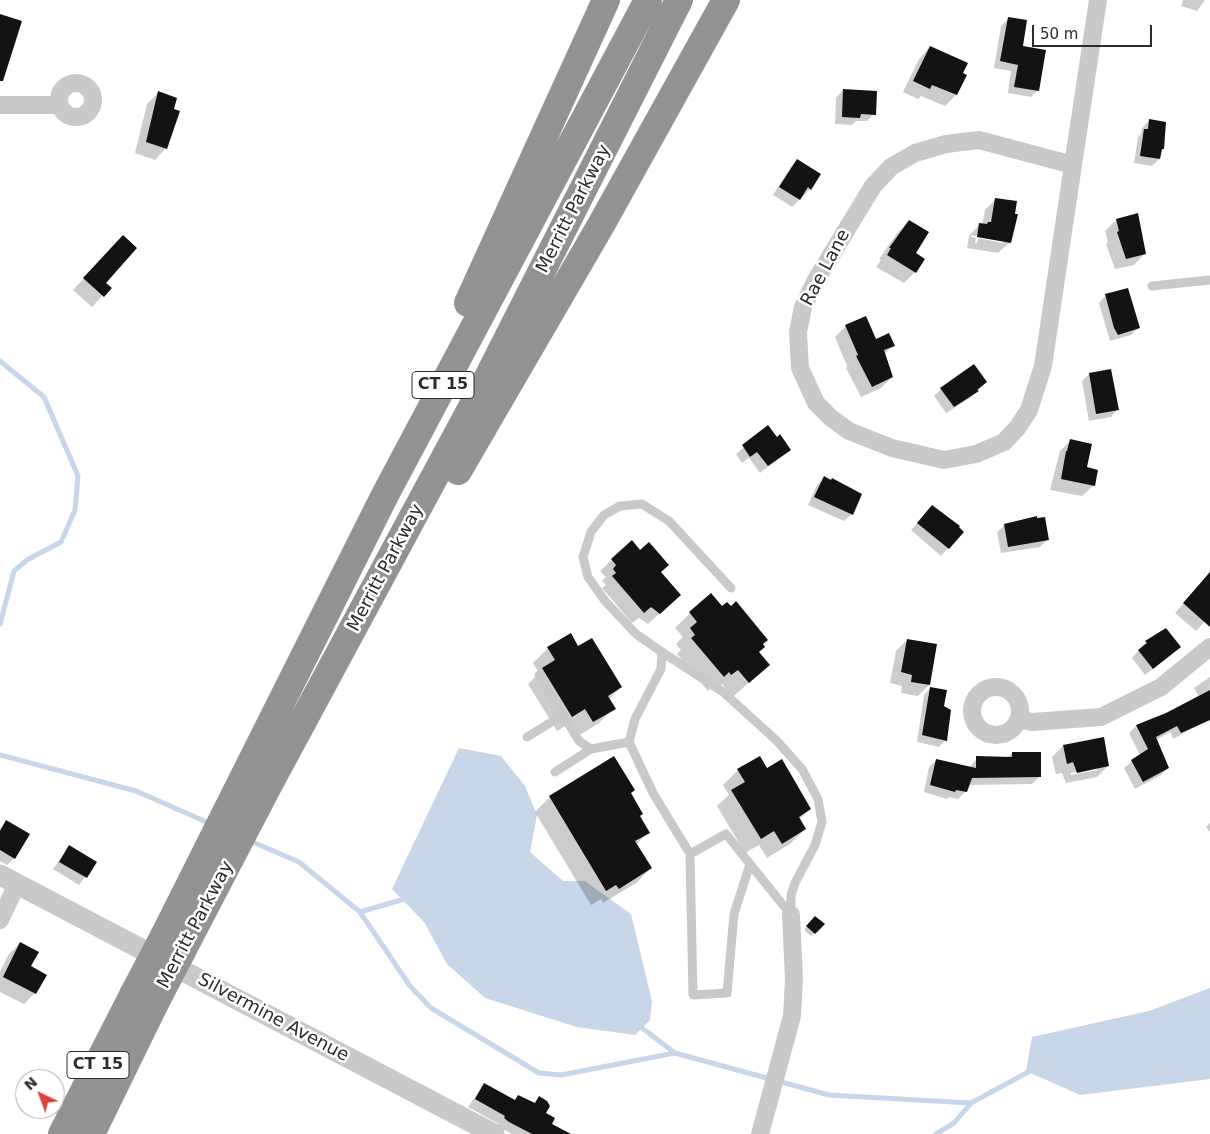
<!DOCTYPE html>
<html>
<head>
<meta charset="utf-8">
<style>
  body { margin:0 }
  #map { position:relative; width:1210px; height:1134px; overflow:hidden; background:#fff; font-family:"DejaVu Sans",sans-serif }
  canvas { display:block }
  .north { position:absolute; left:15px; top:1069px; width:50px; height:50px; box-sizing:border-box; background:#fff; border:1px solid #ababab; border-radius:50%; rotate:318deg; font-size:14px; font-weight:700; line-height:20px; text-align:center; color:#2c2c2c }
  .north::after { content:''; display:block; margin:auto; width:18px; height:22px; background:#da4537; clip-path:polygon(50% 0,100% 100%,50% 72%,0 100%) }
  .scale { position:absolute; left:1032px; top:25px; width:120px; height:22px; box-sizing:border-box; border:2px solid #2c2c2c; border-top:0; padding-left:6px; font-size:15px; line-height:18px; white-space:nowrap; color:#2c2c2c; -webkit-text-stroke:4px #fff; paint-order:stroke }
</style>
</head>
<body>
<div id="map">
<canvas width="1210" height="1134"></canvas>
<div class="north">N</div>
<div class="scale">50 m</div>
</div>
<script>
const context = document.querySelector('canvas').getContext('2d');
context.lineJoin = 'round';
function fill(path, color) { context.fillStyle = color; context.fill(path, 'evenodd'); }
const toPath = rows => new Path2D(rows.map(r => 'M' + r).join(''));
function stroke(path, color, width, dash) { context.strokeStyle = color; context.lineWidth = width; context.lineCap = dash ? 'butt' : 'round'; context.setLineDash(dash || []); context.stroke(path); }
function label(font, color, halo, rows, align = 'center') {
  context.font = font + ' "DejaVu Sans",sans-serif'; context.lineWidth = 5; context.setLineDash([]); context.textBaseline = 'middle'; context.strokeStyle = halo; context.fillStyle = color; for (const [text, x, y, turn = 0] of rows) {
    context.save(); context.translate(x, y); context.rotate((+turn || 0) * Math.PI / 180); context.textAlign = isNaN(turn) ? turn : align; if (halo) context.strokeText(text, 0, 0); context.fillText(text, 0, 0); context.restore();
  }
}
fill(toPath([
  [459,748,501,756,525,786,537,815,530,852,563,881,585,881,631,914,652,1001,650,1020,635,1035,577,1027,485,998,447,964,424,922,392,889],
  [1210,988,1210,1079,1080,1095,1026,1071,1032,1037,1149,1011]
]), '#c7d6e8');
fill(toPath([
  [1183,0,1205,0,1197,11,1181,6],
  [1008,19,1038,90,1031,97,1008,93,1011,71,994,68,1001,26],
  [930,47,962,74,956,95,945,106,921,96,918,99,903,92,919,59],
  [843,90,874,114,867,121,856,121,852,125,835,124,836,98],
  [158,93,166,148,155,160,135,153,147,104],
  [1150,120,1163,149,1159,159,1152,166,1134,163,1138,137,1141,134,1142,128],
  [797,160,810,189,792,207,773,195,790,168],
  [996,199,1010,242,998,253,967,248,969,236,980,224,982,225,985,210],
  [979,231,1003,240,1003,243,978,238,977,243,975,243,976,238,971,237,971,235,976,236],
  [1116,220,1145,253,1134,265,1115,269,1106,244,1108,242,1105,231],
  [910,221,915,272,904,283,876,267,881,260,879,259,898,232],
  [112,248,105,283,110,288,92,307,73,290],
  [1106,295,1138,328,1131,335,1110,341,1099,303],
  [846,326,876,340,893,345,884,355,892,377,881,388,861,397,846,368,847,366,835,337],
  [1089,374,1118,409,1111,417,1089,421,1082,381],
  [986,382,970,398,946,413,934,396,941,389],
  [768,427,777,439,790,450,760,473,749,458,742,463,736,454],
  [1071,440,1094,485,1082,496,1050,490,1060,451],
  [824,478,852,514,844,521,808,505,817,485],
  [925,514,962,532,941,556,911,530],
  [1005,525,1048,539,1040,547,1001,553,997,532],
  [631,542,660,573,668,606,648,624,639,618,632,623,602,588,606,585,602,581,606,577,600,571],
  [1210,570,1210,616,1196,631,1175,613,1205,579],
  [722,608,761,645,758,652,768,665,733,697,722,684,716,689,713,686,708,691,677,654,681,650,676,644,683,637,675,628,690,613],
  [907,640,929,685,918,696,901,693,902,686,890,683,896,651],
  [1146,642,1180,647,1145,675,1132,658],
  [548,648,578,648,621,687,609,699,614,708,599,723,578,736,570,723,557,731,528,684,539,673,533,663],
  [1210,677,1209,717,1201,724,1173,739,1170,732,1156,740,1168,768,1161,775,1135,789,1124,768,1140,755,1129,733,1136,726,1167,714,1199,697,1194,688],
  [930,688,943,707,946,740,939,747,917,742,924,695],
  [1063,746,1108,766,1097,777,1066,783,1062,773,1056,774,1052,757],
  [1097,767,1097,770,1071,775,1071,773],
  [1012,753,1039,777,1032,784,968,785,966,791,958,799,949,797,947,799,924,792,929,767,937,760,969,768,977,758,1007,758],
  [759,758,766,770,810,809,799,820,805,829,790,844,767,858,759,845,745,853,717,806,729,795,723,785,738,770],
  [630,794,639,816,648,832,636,845,651,868,636,883,603,903,601,899,591,905,535,812,550,797],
  [6,822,14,858,7,865,0,861,0,828],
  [1210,823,1210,832,1206,827],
  [69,847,95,862,79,885,53,869],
  [815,917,823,924,811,936,804,930],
  [20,943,29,966,35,993,24,1004,0,992,0,972,9,954],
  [484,1084,514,1101,518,1096,533,1104,539,1098,550,1125,562,1134,512,1134,502,1129,498,1126,499,1124,468,1107]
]), '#0003');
stroke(toPath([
  [0,361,44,397,78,476,75,510,61,542,27,560,14,571,0,624],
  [0,755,136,791,211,824],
  [248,840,299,862,360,912,410,986,431,1008,539,1073,561,1075,675,1053,829,1095,971,1103,1032,1070],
  [360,912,408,898],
  [638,1025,675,1053],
  [936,1134,954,1123,971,1103]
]), '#c7d6e8', 5);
fill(toPath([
  [0,14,22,21,3,81,0,81],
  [1008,17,1027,20,1023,46,1046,50,1039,91,1014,87,1018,65,1000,61],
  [930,46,968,63,963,73,967,75,957,95,932,85,930,89,913,81],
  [843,89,877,91,876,115,861,114,860,118,842,117],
  [158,91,177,98,174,109,180,111,167,149,146,142],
  [1149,119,1166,122,1164,149,1162,149,1160,159,1140,156,1144,129,1148,129],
  [797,159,821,174,811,190,808,187,800,200,779,187],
  [995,198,1017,201,1015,214,1018,214,1011,243,977,237,979,223,987,224,988,222,991,222],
  [1138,213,1146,254,1126,259,1117,232,1119,231,1116,219],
  [909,220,929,232,916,253,925,259,916,273,887,255,891,248,889,248],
  [123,235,137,248,106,283,112,288,104,297,83,278],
  [1128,288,1140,328,1118,335,1114,328,1105,294],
  [866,316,876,339,889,333,895,346,884,350,893,377,872,387,856,356,858,355,845,325],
  [974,364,987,382,977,390,979,391,954,407,940,388],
  [1111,369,1119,410,1096,414,1089,373],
  [768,425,777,437,780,434,791,450,768,466,757,452,750,457,742,445],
  [1070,439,1092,444,1087,467,1098,470,1095,486,1061,479,1066,451,1067,451],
  [824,476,831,480,832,478,862,494,853,515,814,497],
  [932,505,960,526,959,527,964,532,949,549,917,523],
  [1037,516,1037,518,1045,517,1049,540,1008,547,1004,524],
  [632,540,640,550,649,542,669,565,661,572,681,595,660,614,651,607,644,613,612,576,616,573,613,569,616,565,611,559],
  [1210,572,1210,627,1183,603],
  [711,593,722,606,727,602,731,606,736,601,768,640,763,644,765,647,759,652,770,665,749,683,738,670,731,675,729,672,724,677,691,638,695,635,690,628,697,622,689,612],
  [1166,628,1181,647,1153,669,1138,650,1147,643,1145,641],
  [571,633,578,646,592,638,622,687,608,696,616,709,593,722,585,709,572,717,542,668,555,660,547,647],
  [907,639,937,644,930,685,911,682,912,675,901,672],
  [930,687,947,690,944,706,951,710,947,741,922,735],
  [1210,690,1210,720,1181,733,1177,726,1156,737,1169,768,1143,782,1131,760,1148,749,1136,725,1166,713],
  [1104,737,1109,766,1077,773,1073,762,1067,764,1063,745],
  [1012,752,1041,752,1041,777,972,778,967,792,956,790,955,792,930,785,936,759,976,768,976,756,1012,757],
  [614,756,635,790,631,793,643,814,640,816,650,833,635,841,652,868,619,889,616,885,606,891,549,796],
  [760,756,767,768,782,759,811,809,799,817,806,829,782,844,774,831,761,839,731,790,745,782,737,769],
  [6,820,30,834,15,859,0,850,0,831],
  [69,845,97,862,87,878,59,862],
  [815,916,825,924,815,934,806,926],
  [20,942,39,952,31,966,47,975,36,994,3,977],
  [484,1083,515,1100,518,1095,535,1103,539,1096,547,1101,550,1106,546,1113,555,1118,552,1124,571,1134,532,1134,509,1122,504,1118,505,1116,475,1099]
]), '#131313');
stroke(toPath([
  [1152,286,1210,280],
  [662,652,723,692,776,740,802,769,818,799,822,822,815,845,795,883,791,895,791,915],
  [539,675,579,741,591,749,629,742],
  [527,737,563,715],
  [555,772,591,749],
  [690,854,726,834,750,864,734,914,727,993,693,995,690,854,653,793,629,742,635,719,661,669,662,652,636,634,605,601,588,577,583,557,591,532,604,515,620,506,642,504,669,521,731,588],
  [750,864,791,915]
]), '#c9c9c9', 9);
stroke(toPath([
  '59 100a17 17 0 1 1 34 0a17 17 0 1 1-34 0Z',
  [0,105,59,105],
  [979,140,1073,165,1043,366,1029,410,1018,427,1004,442,976,454,944,460,892,448,849,431,831,418,816,403,800,368,798,332,803,307,816,280,873,186,891,167,915,153,946,144,979,140],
  [1073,165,1098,0],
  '972 711a24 24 0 1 1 48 0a24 24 0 1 1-48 0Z',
  [1019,719,1032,722,1101,717,1161,687,1210,647],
  [0,920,17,884],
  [760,1134,792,1016,794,979,791,915]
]), '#c9c9c9', 18);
stroke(toPath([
  [0,875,494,1134]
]), '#c9c9c9', 21);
stroke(toPath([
  [468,303,606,0],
  [458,471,601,225,726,0],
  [164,936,385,495,648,0],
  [182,951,268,786,484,385,679,0],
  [62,1134,133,995],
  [91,1134,154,1005]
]), '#939393', 28);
stroke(toPath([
  [133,995,164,936],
  [154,1005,182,951]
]), '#939393', 28);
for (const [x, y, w] of [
  [443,385,62],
  [98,1065,62]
]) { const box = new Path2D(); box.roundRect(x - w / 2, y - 13.5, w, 27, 4); context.fillStyle = '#fff'; context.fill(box); stroke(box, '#2c2c2c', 1); }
label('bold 16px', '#2c2c2c', null, [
  ["CT 15",443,385],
  ["CT 15",98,1065]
]);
label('18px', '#2c2c2c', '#fff', [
  ["Merritt Parkway",574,209,-63],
  ["Rae Lane",826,268,-62],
  ["Merritt Parkway",386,568,-62],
  ["Merritt Parkway",196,925,-62],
  ["Silvermine Avenue",273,1018,28]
]);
</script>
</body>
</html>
